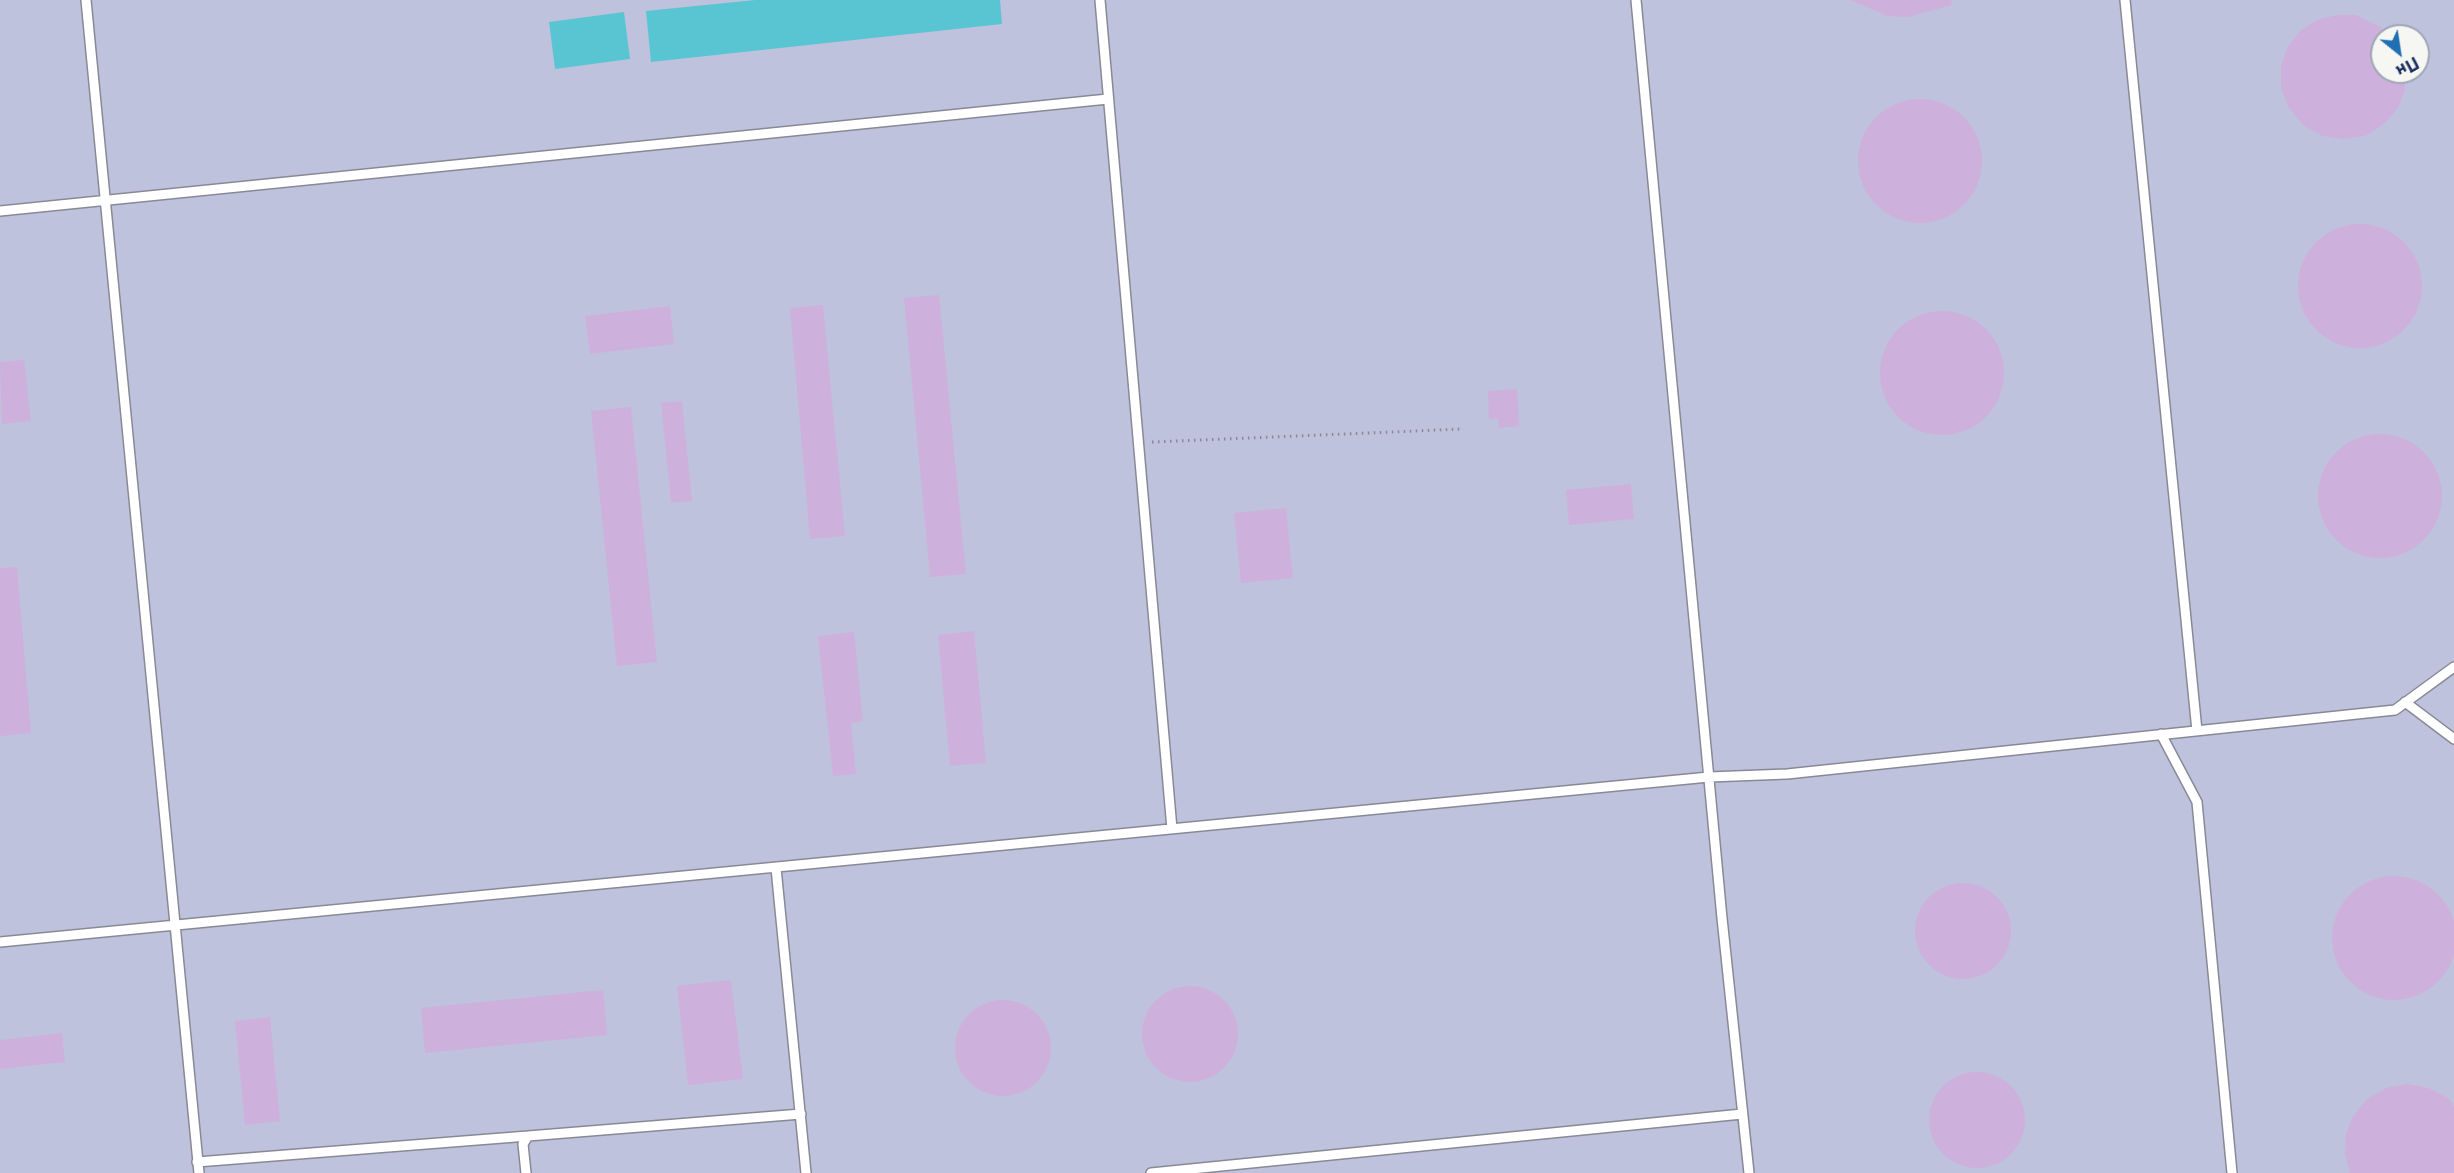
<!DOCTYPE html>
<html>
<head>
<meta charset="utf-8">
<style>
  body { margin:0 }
  #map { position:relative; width:2454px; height:1173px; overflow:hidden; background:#f4e3cd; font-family:"Playpen Sans",sans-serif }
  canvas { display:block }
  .north { position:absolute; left:2370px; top:24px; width:60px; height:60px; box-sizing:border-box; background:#f6f6f2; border:2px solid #9ea6b7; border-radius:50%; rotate:150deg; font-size:16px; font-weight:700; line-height:24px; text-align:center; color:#1b2f5e }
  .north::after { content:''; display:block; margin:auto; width:21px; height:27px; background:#1f6fb2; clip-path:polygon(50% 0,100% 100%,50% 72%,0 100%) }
</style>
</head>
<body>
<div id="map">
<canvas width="2454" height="1173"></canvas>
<div class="north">Пн</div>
</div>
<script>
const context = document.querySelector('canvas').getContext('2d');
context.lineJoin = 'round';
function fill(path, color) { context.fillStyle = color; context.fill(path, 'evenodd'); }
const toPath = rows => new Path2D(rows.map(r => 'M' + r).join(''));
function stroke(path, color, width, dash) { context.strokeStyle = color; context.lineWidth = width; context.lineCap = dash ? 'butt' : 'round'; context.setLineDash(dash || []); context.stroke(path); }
fill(toPath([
  [0,0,2454,0,2454,1173,0,1173],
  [2382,36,2418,36,2418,72,2382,72]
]), '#bfc2dd');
fill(toPath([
  [755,0,1000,0,1002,24,651,62,646,11],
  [624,12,630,59,555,69,549,22]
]), '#59c5d3');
fill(toPath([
  [1850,0,1951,0,1952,5,1908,17,1888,16],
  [2336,15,2356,15,2382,28,2382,72,2405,72,2405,89,2398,108,2384,124,2365,136,2343,139,2322,136,2303,125,2289,108,2281,88,2281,66,2288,46,2301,30,2317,20],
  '1858 161a62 62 0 1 1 124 0a62 62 0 1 1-124 0Z',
  '2298 286a62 62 0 1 1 124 0a62 62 0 1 1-124 0Z',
  [939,295,966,574,930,577,904,298],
  [823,305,845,536,810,539,790,308],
  [670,306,674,344,590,354,585,316],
  '1880 373a62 62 0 1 1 124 0a62 62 0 1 1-124 0Z',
  [24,360,31,421,2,424,0,362],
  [1517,389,1519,426,1499,428,1498,418,1489,419,1488,391],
  [682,401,692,501,671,503,661,403],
  [631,407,657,662,617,666,591,411],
  '2318 496a62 62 0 1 1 124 0a62 62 0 1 1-124 0Z',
  [1631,484,1634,519,1569,525,1566,490],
  [1286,508,1293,578,1241,583,1234,513],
  [17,567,31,733,0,736,0,568],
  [974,631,986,763,950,766,938,635],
  [854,632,863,721,851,723,856,774,833,776,818,636],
  '2332 938a62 62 0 1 1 124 0a62 62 0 1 1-124 0Z',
  '1915 931a48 48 0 1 1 96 0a48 48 0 1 1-96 0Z',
  [731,980,743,1079,688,1085,677,986],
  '1142 1034a48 48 0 1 1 96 0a48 48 0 1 1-96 0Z',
  [603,990,607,1035,425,1053,421,1008],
  '955 1048a48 48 0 1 1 96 0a48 48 0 1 1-96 0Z',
  [270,1017,280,1121,245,1125,235,1021],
  [62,1033,65,1062,0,1069,0,1040],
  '1929 1120a48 48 0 1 1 96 0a48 48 0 1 1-96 0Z',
  [2407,1084,2429,1088,2448,1098,2454,1106,2454,1173,2350,1173,2345,1154,2346,1134,2353,1116,2367,1099,2386,1088]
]), '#ceb0dc');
const service = toPath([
  [86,0,199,1173],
  [1100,0,1172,829],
  [1636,0,1722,918,1749,1173],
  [2125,0,2197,731],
  [0,211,1108,99],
  [2405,702,2454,739],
  [2161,734,2197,802,2232,1173],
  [776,868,806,1173],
  [0,942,1709,777,1787,774,2395,710,2454,667],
  [197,1162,528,1136],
  [526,1173,523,1144,528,1136,801,1114],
  [1151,1173,1742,1114]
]);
stroke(service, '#888996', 12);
stroke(toPath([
  [1152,442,1462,429]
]), '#888996', 3, [1.5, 4.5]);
stroke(service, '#fff', 9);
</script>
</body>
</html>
